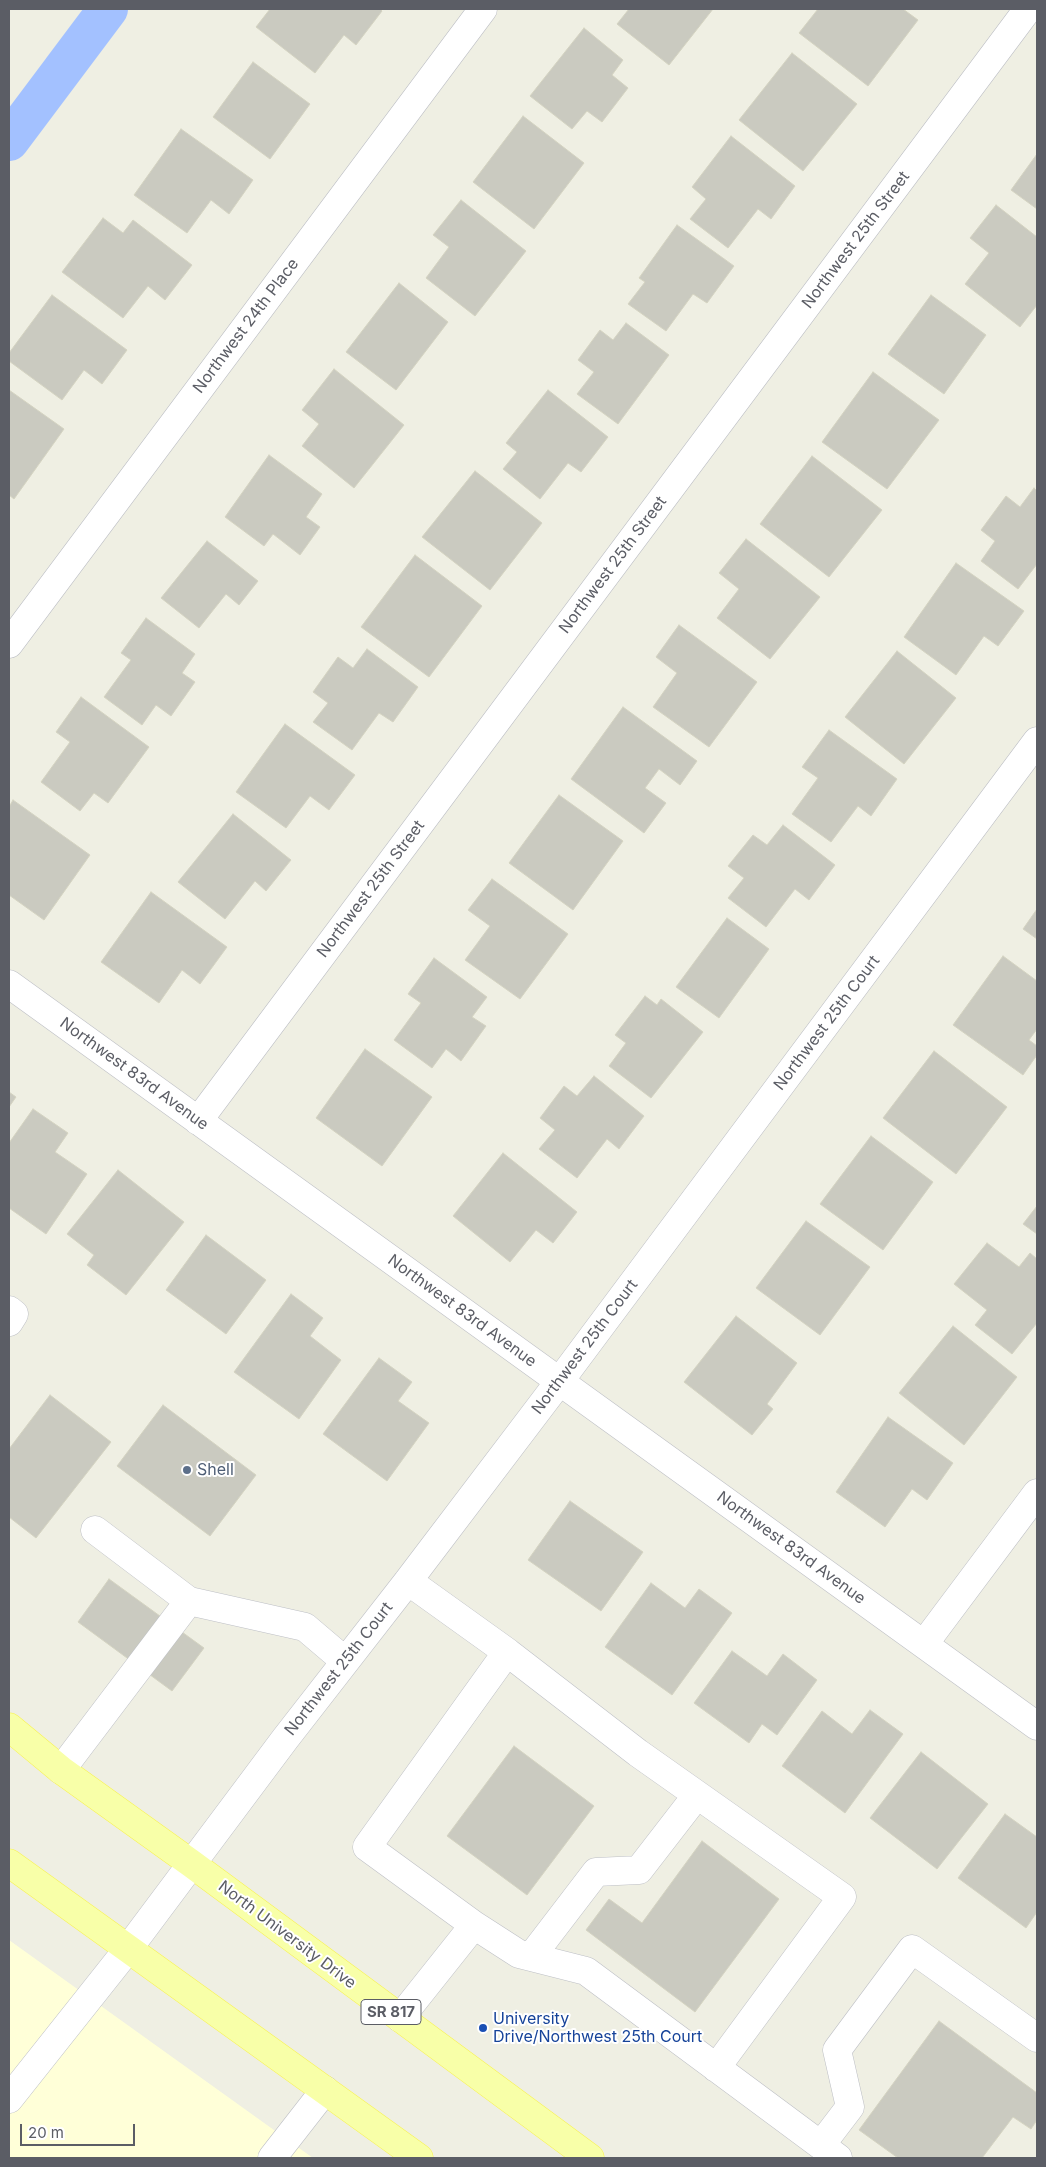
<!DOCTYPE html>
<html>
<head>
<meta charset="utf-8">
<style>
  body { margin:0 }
  #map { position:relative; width:1046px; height:2167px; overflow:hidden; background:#efefe3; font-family:Inter,sans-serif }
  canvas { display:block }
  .frame { position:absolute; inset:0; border:10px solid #5b5d65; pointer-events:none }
  .scale { position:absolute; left:20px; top:2124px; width:115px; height:22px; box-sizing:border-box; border:2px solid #5b5d65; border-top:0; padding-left:6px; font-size:15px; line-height:18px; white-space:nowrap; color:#5b5d65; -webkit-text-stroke:4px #fff; paint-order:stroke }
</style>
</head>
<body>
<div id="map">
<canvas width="1046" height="2167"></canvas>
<div class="frame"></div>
<div class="scale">20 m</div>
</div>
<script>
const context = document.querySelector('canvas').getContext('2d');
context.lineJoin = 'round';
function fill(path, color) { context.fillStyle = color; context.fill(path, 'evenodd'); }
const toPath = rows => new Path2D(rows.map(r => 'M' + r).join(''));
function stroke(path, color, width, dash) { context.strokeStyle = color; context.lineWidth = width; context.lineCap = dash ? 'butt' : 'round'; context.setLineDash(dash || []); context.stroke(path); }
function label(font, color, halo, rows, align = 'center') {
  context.font = font + ' Inter,sans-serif'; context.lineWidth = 4; context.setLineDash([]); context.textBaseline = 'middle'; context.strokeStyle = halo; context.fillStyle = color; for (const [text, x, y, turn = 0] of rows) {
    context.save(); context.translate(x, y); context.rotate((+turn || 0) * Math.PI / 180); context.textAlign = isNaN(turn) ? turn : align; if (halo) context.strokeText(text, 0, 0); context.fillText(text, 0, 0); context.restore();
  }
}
fill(toPath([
  [9,1940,313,2158,9,2158]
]), '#ffffd8');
stroke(toPath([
  [9,141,108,9]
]), '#a3c1ff', 40);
const building = toPath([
  [270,9,380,9,382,11,356,45,344,35,315,73,256,27,270,9],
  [629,9,713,9,669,65,617,24,629,9],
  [818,9,903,9,918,20,868,86,799,33,818,9],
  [584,28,623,60,612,75,628,88,602,122,587,111,572,129,530,96,584,28],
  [792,53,857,104,803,171,739,120,792,53],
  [253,62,310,104,270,159,213,117,253,62],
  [523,116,584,163,534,229,473,182,523,116],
  [181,129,253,180,229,214,211,200,187,233,134,195,181,129],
  [731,136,795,186,771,219,758,209,728,248,690,219,706,199,692,187,731,136],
  [1037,154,1037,209,1011,190,1037,154],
  [461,200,526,251,475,316,426,278,449,247,433,235,461,200],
  [996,205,1037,237,1037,305,1020,327,965,284,989,253,970,238,996,205],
  [103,218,123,233,133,220,192,265,165,300,148,286,123,318,62,272,103,218],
  [677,225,734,266,707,303,693,294,666,331,628,304,645,282,639,278,677,225],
  [399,283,448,322,396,390,346,352,399,283],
  [52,295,127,350,102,384,84,370,62,400,9,361,9,353,52,295],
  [931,295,986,335,944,394,888,354,931,295],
  [626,323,669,355,618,424,577,394,594,372,578,360,600,330,613,340,626,323],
  [334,369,404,425,354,488,302,446,319,424,302,410,334,369],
  [873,372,939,420,887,489,822,442,873,372],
  [9,390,64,429,14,499,9,495,9,390],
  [548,390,608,437,581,472,568,463,540,499,503,469,517,452,506,443,548,390],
  [269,455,322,494,306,517,320,527,300,555,273,534,264,546,225,517,269,455],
  [812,456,882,510,829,577,760,524,812,456],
  [475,471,542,523,490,590,422,537,475,471],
  [1034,488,1037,491,1037,564,1018,589,981,561,995,541,981,530,1006,496,1020,507,1034,488],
  [746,539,820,597,770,659,717,618,739,589,719,573,746,539],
  [207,541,258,581,239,605,226,594,199,628,161,598,207,541],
  [415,555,482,606,429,677,361,627,415,555],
  [956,563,1024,611,998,646,984,636,956,675,904,637,956,563],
  [146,618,195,654,182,673,195,682,171,716,156,705,142,725,104,697,131,660,121,653,146,618],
  [679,625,757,682,709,747,653,707,677,673,656,657,679,625],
  [367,649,418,687,393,722,379,713,352,750,313,722,328,703,313,692,338,657,353,668,367,649],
  [897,651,956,698,904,764,845,717,897,651],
  [81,697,149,747,108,803,94,793,80,811,41,782,70,742,56,732,81,697],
  [623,707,697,761,680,785,659,769,645,788,666,803,644,833,571,779,623,707],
  [285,724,355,775,329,810,310,796,286,828,236,792,285,724],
  [829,730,897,779,871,816,858,806,831,842,792,814,818,778,802,767,829,730],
  [559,795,623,841,573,910,509,863,559,795],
  [13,800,90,855,44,920,9,895,9,807,13,800],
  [233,814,291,860,266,891,255,881,225,919,178,882,233,814],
  [783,825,835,865,809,900,795,889,766,927,728,898,744,878,728,866,753,835,767,845,783,825],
  [492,879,568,934,520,999,465,960,490,926,468,910,492,879],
  [151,892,227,947,200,984,182,970,159,1003,101,962,151,892],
  [1037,909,1037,939,1023,929,1037,909],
  [727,918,769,949,719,1018,676,987,727,918],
  [1003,956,1037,981,1037,1029,1029,1040,1037,1046,1037,1055,1023,1075,953,1025,1003,956],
  [434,958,487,997,472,1017,486,1026,461,1061,446,1049,432,1068,394,1040,421,1003,408,994,434,958],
  [645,996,657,1005,661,999,703,1032,651,1098,609,1066,626,1043,615,1035,645,996],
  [365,1049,432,1097,382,1166,316,1118,365,1049],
  [934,1051,1007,1107,956,1174,883,1118,934,1051],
  [594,1076,644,1116,619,1149,607,1139,577,1178,539,1149,555,1130,540,1118,564,1086,577,1096,594,1076],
  [9,1092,16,1097,9,1107,9,1092],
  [33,1109,68,1133,55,1152,87,1174,46,1234,9,1208,9,1143,33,1109],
  [871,1136,933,1182,883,1250,820,1204,871,1136],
  [503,1153,577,1212,553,1243,536,1230,510,1262,453,1216,503,1153],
  [118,1170,184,1222,126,1295,87,1265,94,1255,67,1234,118,1170],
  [1037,1206,1037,1234,1023,1224,1037,1206],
  [806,1221,870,1267,820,1335,756,1288,806,1221],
  [206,1235,266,1280,226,1334,166,1290,206,1235],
  [987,1243,1019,1267,1030,1253,1037,1259,1037,1323,1012,1354,975,1325,987,1310,954,1284,987,1243],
  [291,1294,323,1318,310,1336,341,1360,299,1419,234,1372,291,1294],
  [736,1316,797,1363,767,1404,773,1409,752,1435,684,1382,736,1316],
  [953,1326,1017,1377,964,1445,899,1393,953,1326],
  [379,1358,412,1382,398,1401,429,1423,387,1481,323,1434,379,1358],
  [50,1395,111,1442,36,1538,9,1517,9,1449,50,1395],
  [163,1405,256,1475,210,1536,117,1466,163,1405],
  [888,1417,953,1463,927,1500,912,1489,885,1527,836,1492,888,1417],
  [570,1501,643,1552,601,1611,528,1560,570,1501],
  [109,1579,204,1648,172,1691,78,1622,109,1579],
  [651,1583,685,1608,699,1589,732,1613,672,1695,605,1647,651,1583],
  [732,1651,767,1676,783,1654,817,1680,777,1735,762,1724,749,1743,694,1703,732,1651],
  [870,1710,903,1734,845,1813,782,1766,822,1711,852,1734,870,1710],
  [514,1746,594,1806,527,1895,447,1836,514,1746],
  [921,1752,988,1804,937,1869,870,1818,921,1752],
  [1005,1814,1037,1837,1037,1912,1026,1928,958,1878,1005,1814],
  [702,1841,779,1899,695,2012,586,1930,609,1899,642,1923,702,1841],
  [939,2021,1037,2093,1037,2120,1031,2129,1013,2117,982,2158,898,2158,859,2130,939,2021]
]);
fill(building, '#cacac0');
stroke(building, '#d4d3c1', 1);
const minor = toPath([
  [9,644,483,9],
  [9,984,1037,1726],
  [198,1121,1028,9],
  [9,1310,14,1314,9,1322],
  [95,1530,189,1601],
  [408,1581,507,1652],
  [924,1644,1037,1493],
  [61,1770,189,1601,305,1627,345,1661],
  [474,1925,519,1954,586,1971,838,2158],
  [531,1957,596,1872,639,1870,697,1795],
  [400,2018,474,1925,367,1847,507,1652,638,1753,842,1897,716,2068],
  [9,2099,128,1949,285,1739,408,1581,559,1382,1037,741],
  [821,2145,850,2107,837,2050,912,1949,1037,2038],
  [272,2158,325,2090]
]);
const major = toPath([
  [9,1727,61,1770,192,1864,590,2158],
  [9,1863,419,2158]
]);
stroke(minor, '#bdbfc5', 29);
stroke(major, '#f8f253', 29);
stroke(minor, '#fff', 28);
stroke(major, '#f8ffa8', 28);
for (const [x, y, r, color] of [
  [187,1470,5,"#5c6f8a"],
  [483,2028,5,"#1a4fb4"]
]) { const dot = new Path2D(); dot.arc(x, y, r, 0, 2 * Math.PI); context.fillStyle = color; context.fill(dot); stroke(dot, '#fff', 2); }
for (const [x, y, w] of [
  [391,2012,60]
]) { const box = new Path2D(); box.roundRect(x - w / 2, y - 12.5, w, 25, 4); context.fillStyle = '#fff'; context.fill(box); stroke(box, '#5b5d65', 1); }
label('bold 15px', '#5b5d65', null, [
  ["SR 817",391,2012]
]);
label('16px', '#5b5d65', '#fff', [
  ["Northwest 25th Street",856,240,-53],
  ["Northwest 24th Place",246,326,-53],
  ["Northwest 25th Street",613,565,-53],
  ["Northwest 25th Street",371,889,-53],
  ["Northwest 25th Court",827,1023,-53],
  ["Northwest 83rd Avenue",134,1074,36],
  ["Northwest 83rd Avenue",462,1311,36],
  ["Northwest 25th Court",585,1347,-53],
  ["Northwest 83rd Avenue",791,1548,36],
  ["Northwest 25th Court",339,1669,-52],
  ["North University Drive",287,1935,37]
]);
label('16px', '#4e5e75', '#fff', [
  ["Shell",197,1470]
], 'left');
label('16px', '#164399', '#fff', [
  ["University",493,2019],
  ["Drive/Northwest 25th Court",493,2037]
], 'left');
</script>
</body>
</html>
